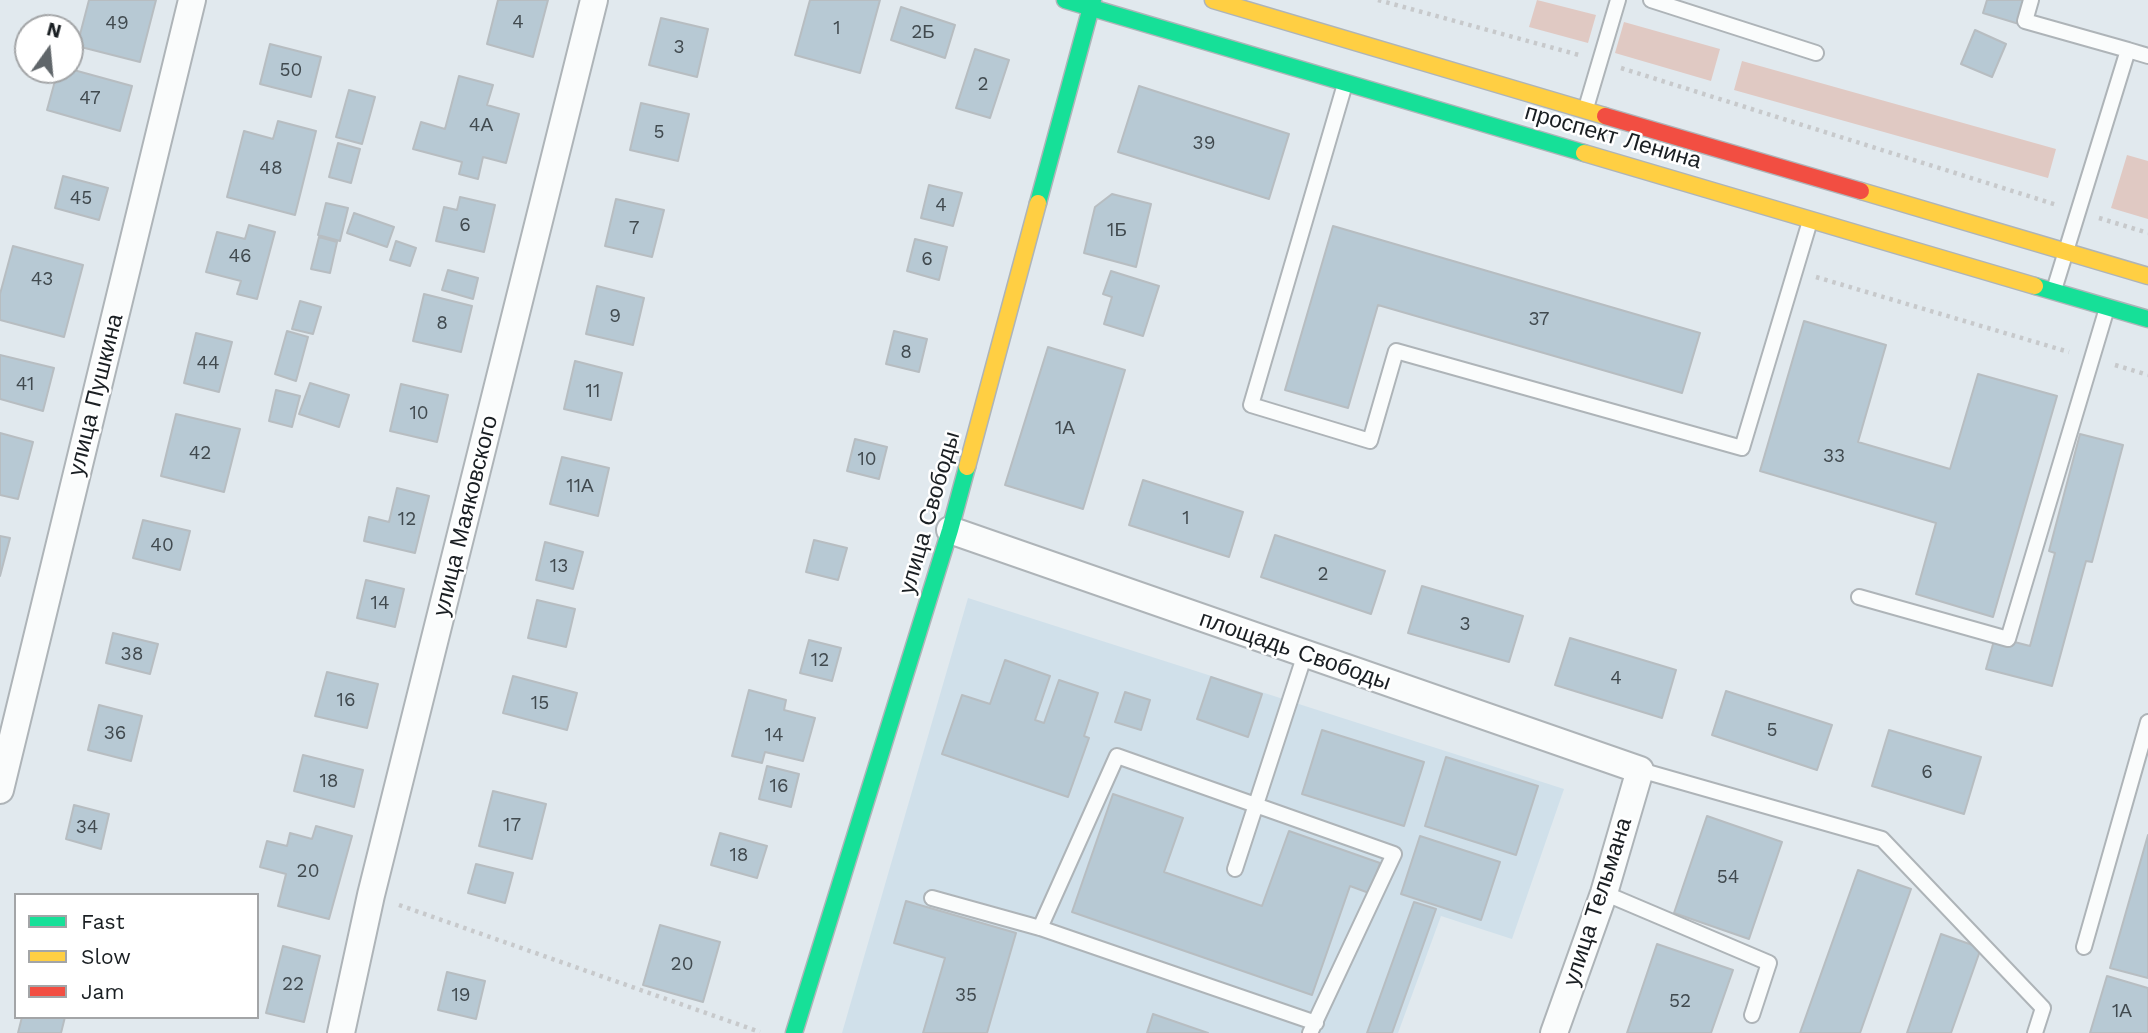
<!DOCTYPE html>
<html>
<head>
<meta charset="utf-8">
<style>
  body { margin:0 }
  #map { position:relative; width:2148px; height:1033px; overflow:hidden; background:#e1e9ee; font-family:"Work Sans",sans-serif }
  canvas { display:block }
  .legend { position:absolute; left:14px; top:893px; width:245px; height:126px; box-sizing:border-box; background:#fff; border:2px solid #a3a5a7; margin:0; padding:9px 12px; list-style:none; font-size:21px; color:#1a1f23 }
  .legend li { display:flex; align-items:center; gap:14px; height:35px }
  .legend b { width:35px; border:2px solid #a3a5a7 }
  .north { position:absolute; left:14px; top:14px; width:70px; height:70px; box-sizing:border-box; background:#fff; border:2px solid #a3a5a7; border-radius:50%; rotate:15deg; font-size:19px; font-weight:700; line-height:28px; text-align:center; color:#1a1f23 }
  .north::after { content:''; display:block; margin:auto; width:24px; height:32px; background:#60666a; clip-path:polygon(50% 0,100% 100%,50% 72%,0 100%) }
</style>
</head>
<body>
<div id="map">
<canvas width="2148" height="1033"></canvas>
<ul class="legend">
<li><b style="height:9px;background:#16e098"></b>Fast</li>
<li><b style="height:9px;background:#ffcf43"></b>Slow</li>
<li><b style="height:9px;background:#f24e42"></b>Jam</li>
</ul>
<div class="north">N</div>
</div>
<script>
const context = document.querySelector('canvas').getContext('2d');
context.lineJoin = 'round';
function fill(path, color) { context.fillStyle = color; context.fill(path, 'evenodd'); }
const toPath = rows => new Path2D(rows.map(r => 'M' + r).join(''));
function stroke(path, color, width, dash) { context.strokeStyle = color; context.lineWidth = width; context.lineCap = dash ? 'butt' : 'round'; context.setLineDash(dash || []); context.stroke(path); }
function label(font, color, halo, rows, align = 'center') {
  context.font = font + ' "Work Sans",sans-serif'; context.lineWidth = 5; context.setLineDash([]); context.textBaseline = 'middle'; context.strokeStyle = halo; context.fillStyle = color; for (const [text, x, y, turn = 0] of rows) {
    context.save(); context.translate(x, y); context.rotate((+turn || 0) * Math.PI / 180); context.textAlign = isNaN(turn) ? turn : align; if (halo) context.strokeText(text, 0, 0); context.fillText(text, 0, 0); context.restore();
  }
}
fill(toPath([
  [968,598,1564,789,1512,939,1441,916,1398,1033,842,1033]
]), '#d0e0ea');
fill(toPath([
  [1537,0,1596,15,1588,43,1529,27],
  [1624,22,1720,49,1711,81,1615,53],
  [1742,61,2056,149,2048,178,1734,90],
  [2127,155,2148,161,2148,219,2111,208]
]), '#e0c9c3');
const building = toPath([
  [89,0,156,0,140,62,77,46,89,0],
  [498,0,548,0,533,57,487,44,498,0],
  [810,0,880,0,860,73,795,55,810,0],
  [1987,0,2027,0,2019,24,1983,13,1987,0],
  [901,7,955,25,945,58,891,40,901,7],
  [661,18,708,29,697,77,649,65,661,18],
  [1975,30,2006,44,1992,77,1961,64,1975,30],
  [270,44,321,57,311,97,260,84,270,44],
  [975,49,1009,60,990,118,956,108,975,49],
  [70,69,132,86,120,131,47,110,58,70,70,69],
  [459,76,493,85,487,105,519,114,506,163,483,157,478,179,459,174,462,162,413,149,421,122,445,129,459,76],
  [1139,86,1289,134,1269,199,1118,152,1139,86],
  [349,90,375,97,362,144,336,137,349,90],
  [641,103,689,114,678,161,630,150,641,103],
  [278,121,316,131,295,215,227,197,244,131,273,139,278,121],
  [338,143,360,149,351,183,329,177,338,143],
  [63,176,108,188,99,220,55,208,63,176],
  [929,185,962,193,953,226,921,218,929,185],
  [1112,194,1151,204,1136,267,1084,253,1095,207,1112,194],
  [460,197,495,205,484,252,436,241,444,207,457,210,460,197],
  [616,199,664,210,652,257,605,246,616,199],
  [326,203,348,208,340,241,318,235,326,203],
  [354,213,394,227,387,247,347,233,354,213],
  [249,225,275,232,257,299,237,294,241,281,206,272,217,232,245,239,249,225],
  [1333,226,1700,333,1682,393,1378,305,1348,408,1285,390,1333,226],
  [319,237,337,242,330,273,311,269,319,237],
  [915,239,947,247,939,280,907,271,915,239],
  [396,241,416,248,410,266,390,260,396,241],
  [13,246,83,265,64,337,0,320,0,294,13,246],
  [448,270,478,278,473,299,442,290,448,270],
  [1111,271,1159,286,1143,336,1104,324,1112,297,1103,294,1111,271],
  [597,286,644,298,633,345,586,334,597,286],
  [424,294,472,306,461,352,413,341,424,294],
  [300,301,321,307,313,334,292,329,300,301],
  [1804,321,1886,345,1858,442,1950,469,1978,374,2057,396,1993,617,1916,594,1936,523,1760,471,1804,321],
  [287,331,308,337,296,381,275,374,287,331],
  [894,331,927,339,919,372,886,364,894,331],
  [196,333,232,342,219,392,184,383,196,333],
  [1048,347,1125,370,1083,509,1005,485,1048,347],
  [0,355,54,368,43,411,0,399,0,355],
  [575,361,622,373,611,420,564,409,575,361],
  [310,383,349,395,339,427,299,414,310,383],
  [401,384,448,395,437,442,390,431,401,384],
  [276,390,300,396,292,427,269,421,276,390],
  [176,414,240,429,224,492,161,476,176,414],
  [0,433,33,442,18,499,0,495,0,433],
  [2080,434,2123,445,2092,562,2086,561,2052,686,1986,669,1995,637,2030,646,2055,553,2049,551,2080,434],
  [855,439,887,447,879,479,847,471,855,439],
  [562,457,609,468,598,516,550,504,562,457],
  [1143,480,1243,512,1229,557,1129,525,1143,480],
  [397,488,429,496,415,553,364,541,369,517,389,522,397,488],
  [143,520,190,531,180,570,133,558,143,520],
  [1275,535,1385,571,1371,614,1261,577,1275,535],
  [0,536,10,538,0,576,0,536],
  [814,540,847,548,838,580,806,572,814,540],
  [545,542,583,552,573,589,536,580,545,542],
  [366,580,404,589,395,627,357,618,366,580],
  [1422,586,1523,616,1509,662,1408,633,1422,586],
  [537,600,575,609,566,647,528,638,537,600],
  [113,633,158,644,150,674,106,663,113,633],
  [1570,638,1676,670,1662,718,1555,685,1570,638],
  [809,640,841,648,832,681,800,673,809,640],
  [1005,660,1050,676,1035,720,1044,723,1059,680,1098,693,1084,736,1089,738,1068,797,942,754,962,695,990,704,1005,660],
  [327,672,378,684,367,728,315,716,327,672],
  [513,676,577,693,567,730,503,713,513,676],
  [1211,677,1262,694,1248,737,1197,719,1211,677],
  [749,690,786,700,784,710,815,718,803,761,765,752,762,763,732,756,749,690],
  [1726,691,1832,725,1817,770,1712,735,1726,691],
  [1125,692,1150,700,1141,730,1115,722,1125,692],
  [99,705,142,716,131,761,88,750,99,705],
  [1322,730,1424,762,1404,826,1302,794,1322,730],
  [1889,730,1981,757,1964,814,1872,786,1889,730],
  [303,755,363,770,354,807,294,791,303,755],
  [1446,757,1538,786,1516,855,1425,826,1446,757],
  [767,766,799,774,791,807,759,799,767,766],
  [493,791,546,804,532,859,479,846,493,791],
  [1113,794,1183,818,1164,872,1262,906,1289,831,1380,863,1369,893,1350,886,1312,995,1072,912,1113,794],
  [74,805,109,814,101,849,66,839,74,805],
  [1707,816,1782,842,1749,939,1674,913,1707,816],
  [316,826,352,836,329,919,278,906,286,874,260,867,267,841,287,846,290,833,312,839,316,826],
  [720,833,767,846,757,878,711,865,720,833],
  [2148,835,2148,978,2110,968,2148,835],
  [1420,836,1500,862,1481,920,1401,894,1420,836],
  [476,864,513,873,505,903,468,893,476,864],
  [1858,870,1911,889,1860,1033,1800,1033,1858,870],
  [906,901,1016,933,987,1033,923,1033,945,958,894,943,906,901],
  [1414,902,1436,909,1392,1033,1367,1033,1414,902],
  [660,925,720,942,703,1002,643,985,660,925],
  [1941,934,1981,948,1951,1033,1907,1033,1941,934],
  [1657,944,1733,970,1711,1033,1627,1033,1657,944],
  [283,946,320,956,304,1022,266,1013,283,946],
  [447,972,485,981,476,1019,438,1010,447,972],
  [2107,976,2148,988,2148,1033,2090,1033,2107,976],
  [1153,1014,1208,1033,1147,1033,1153,1014],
  [22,1017,65,1017,61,1033,18,1033,22,1017]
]);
fill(building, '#b7c9d4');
stroke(building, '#b7bdc1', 2);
const lane = toPath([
  [1651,0,1816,53],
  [2031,0,2025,21,2128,50],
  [1345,84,1251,405,1370,441,1396,351,1742,448,1810,221],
  [1586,108,1618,0],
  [2054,290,2128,50,2148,56],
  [1859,597,2008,639,2107,308],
  [1640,770,1882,839,2043,1008,2035,1033],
  [1235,869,1305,654],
  [1604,893,1769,963,1752,1015],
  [932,898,1040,928,1316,1023],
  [1040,928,1117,756,1394,854,1310,1033],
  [2084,947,2148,722]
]);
const street = toPath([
  [950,530,1640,770,1604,893,1554,1033],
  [0,790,192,0],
  [341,1033,371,895,594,0]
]);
const fast = toPath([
  [1065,0,1584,153],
  [1038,203,1093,0],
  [2035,286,2148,319],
  [794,1033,950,530,967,467]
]);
const slow = toPath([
  [1213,0,1605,116],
  [1584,153,2035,286],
  [1861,191,2148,276],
  [967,467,1038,203]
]);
const jam = toPath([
  [1605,116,1861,191]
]);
stroke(lane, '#aeb4b8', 18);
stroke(street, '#aeb4b8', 30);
stroke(fast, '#aeb4b8', 19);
stroke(slow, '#aeb4b8', 19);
stroke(jam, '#aeb4b8', 19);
stroke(toPath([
  [1378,0,1579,55],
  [1621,68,2057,205],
  [2099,218,2148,233],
  [1816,277,2069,352],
  [2115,365,2148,375],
  [399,905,760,1032]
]), '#c7c9cb', 4.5, [3.5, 5]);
stroke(lane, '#fafcfc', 14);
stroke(street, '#fafcfc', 26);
stroke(fast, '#16e098', 16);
stroke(slow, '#ffcf43', 16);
stroke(jam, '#f24e42', 16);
label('19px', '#414a4f', null, [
  ["4",518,22],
  ["49",117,23],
  ["1",837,28],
  ["2Б",923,32],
  ["3",679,47],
  ["50",291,70],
  ["2",983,84],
  ["47",90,98],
  ["4А",481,125],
  ["5",659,132],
  ["39",1204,143],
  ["48",271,168],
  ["45",81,198],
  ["4",941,205],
  ["6",465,225],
  ["7",634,228],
  ["1Б",1117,230],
  ["46",240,256],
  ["6",927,259],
  ["43",42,279],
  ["9",615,316],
  ["37",1539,319],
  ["8",442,323],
  ["8",906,352],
  ["44",208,363],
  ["41",25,384],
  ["11",593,391],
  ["10",419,413],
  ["1А",1065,428],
  ["42",200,453],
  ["33",1834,456],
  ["10",867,459],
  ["11А",580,486],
  ["1",1186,518],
  ["12",407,519],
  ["40",162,545],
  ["13",559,566],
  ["2",1323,574],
  ["14",380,603],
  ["3",1465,624],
  ["38",132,654],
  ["12",820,660],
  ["4",1616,678],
  ["16",346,700],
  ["15",540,703],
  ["5",1772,730],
  ["36",115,733],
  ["14",774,735],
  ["6",1927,772],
  ["18",329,781],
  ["16",779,786],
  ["17",512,825],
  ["34",87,827],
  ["18",739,855],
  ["20",308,871],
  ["54",1728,877],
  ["20",682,964],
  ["22",293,984],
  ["19",461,995],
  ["35",966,995],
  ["52",1680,1001],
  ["1А",2122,1011]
]);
label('23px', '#1a1f23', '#fff', [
  ["проспект Ленина",1613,137,16],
  ["улица Пушкина",96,395,-76],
  ["улица Свободы",930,513,-74],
  ["улица Маяковского",466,516,-76],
  ["площадь Свободы",1295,651,19],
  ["улица Тельмана",1598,902,-72]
]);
</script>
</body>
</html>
